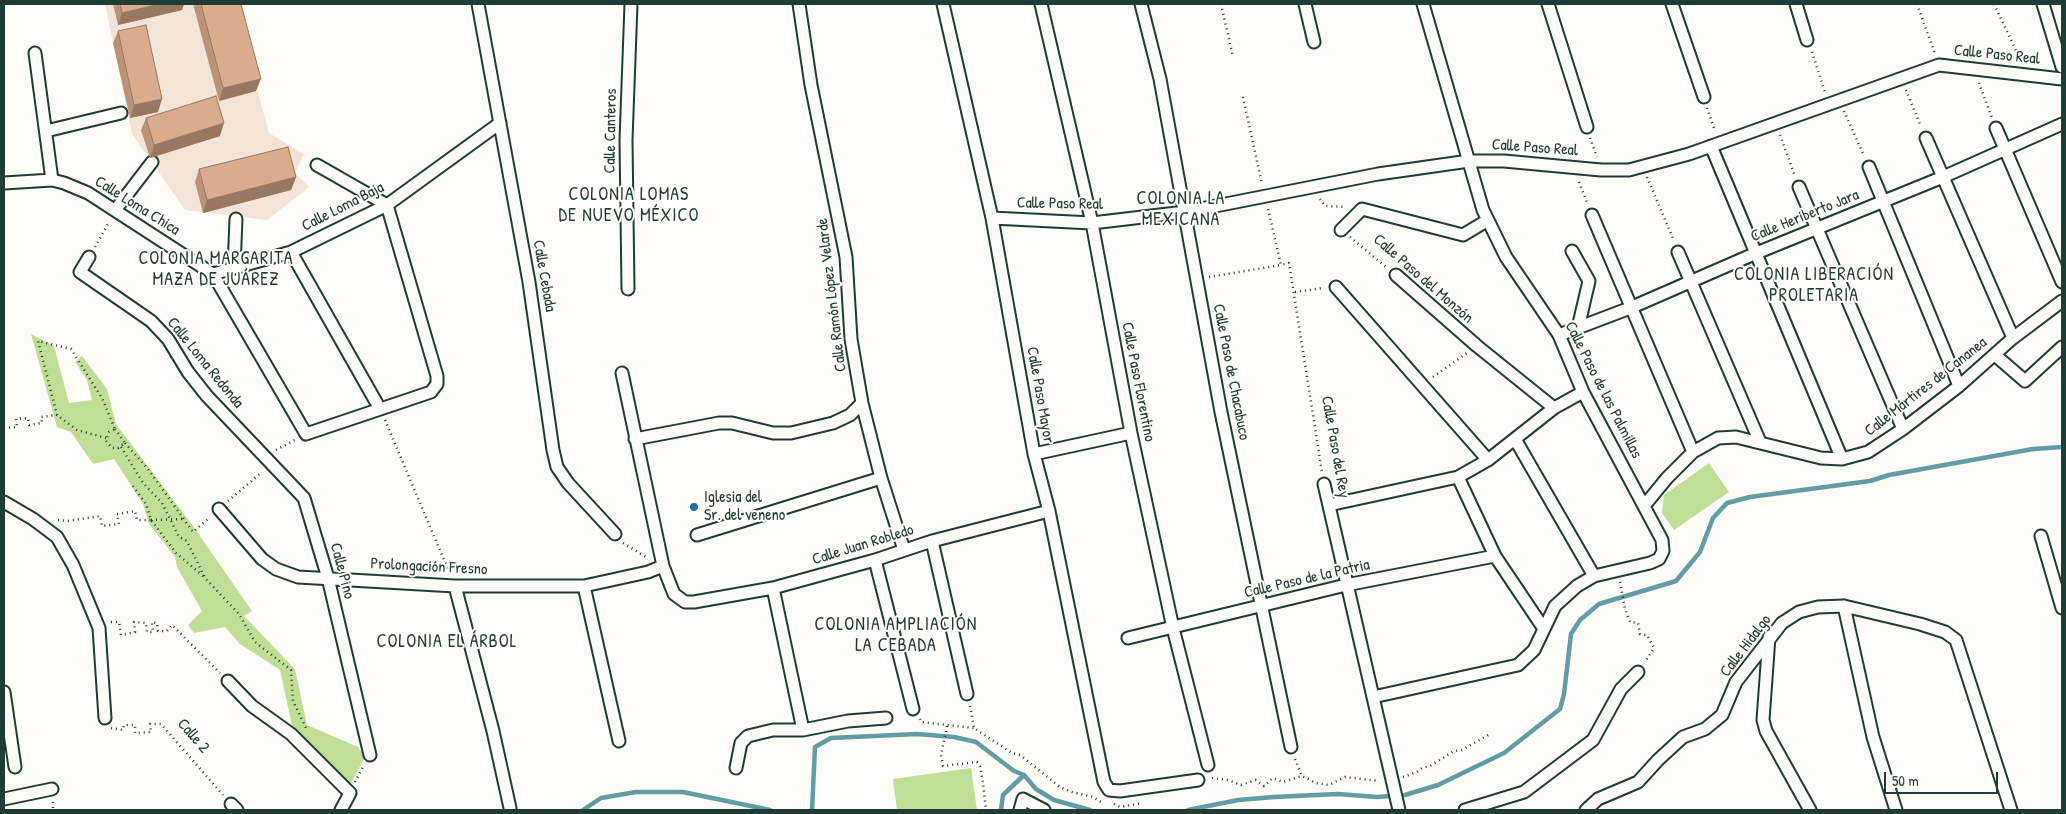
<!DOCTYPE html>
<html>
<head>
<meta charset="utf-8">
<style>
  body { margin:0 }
  #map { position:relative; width:2066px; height:814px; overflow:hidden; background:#fdfcf7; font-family:"Patrick Hand",sans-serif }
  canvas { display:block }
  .frame { position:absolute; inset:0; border:5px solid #1f3d34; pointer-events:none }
  .scale { position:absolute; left:1884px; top:772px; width:114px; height:22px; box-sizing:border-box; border:2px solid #1f3d34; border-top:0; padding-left:6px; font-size:15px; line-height:18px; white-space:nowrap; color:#1f3d34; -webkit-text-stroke:4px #fdfcf7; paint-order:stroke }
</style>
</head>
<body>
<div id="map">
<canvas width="2066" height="814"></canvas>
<div class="frame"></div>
<div class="scale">50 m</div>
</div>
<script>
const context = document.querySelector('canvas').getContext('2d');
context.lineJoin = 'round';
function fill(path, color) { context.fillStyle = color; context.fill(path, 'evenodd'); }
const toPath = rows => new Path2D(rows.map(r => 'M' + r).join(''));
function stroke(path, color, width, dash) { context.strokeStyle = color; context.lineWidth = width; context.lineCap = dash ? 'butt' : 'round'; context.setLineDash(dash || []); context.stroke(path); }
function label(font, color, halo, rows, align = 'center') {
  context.font = font + ' "Patrick Hand",sans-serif'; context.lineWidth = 4; context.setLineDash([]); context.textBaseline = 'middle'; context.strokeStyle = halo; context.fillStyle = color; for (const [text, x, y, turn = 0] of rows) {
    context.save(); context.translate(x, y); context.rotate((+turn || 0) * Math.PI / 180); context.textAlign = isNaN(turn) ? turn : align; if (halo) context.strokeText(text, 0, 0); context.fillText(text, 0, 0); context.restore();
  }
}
fill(toPath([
  [105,4,234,4,269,133,304,154,295,173,309,187,267,220,185,210,132,134]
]), '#f2e4d7');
fill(toPath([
  [31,334,54,346,69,403,92,400,87,380,75,362,82,356,107,389,116,424,193,526,252,611,244,616,295,669,307,725,358,747,365,757,349,787,293,730,280,670,240,644,225,627,194,633,188,625,202,611,177,567,175,557,149,524,143,504,114,459,93,464,71,432,57,427],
  [1709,463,1729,492,1674,530,1662,513,1664,495],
  [971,768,977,810,897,810,893,779]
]), '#c1de96');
stroke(toPath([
  [583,810,601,798,636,792,683,792,770,810],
  [812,810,815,747,831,738,917,734,954,737,976,742,1014,771,1024,775,1036,789,1054,800,1090,810],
  [1001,810,1003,795,1024,775],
  [1188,810,1238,800,1274,797,1338,794,1377,797,1405,795,1438,785,1504,753,1560,709,1564,694,1571,634,1580,620,1599,604,1676,581,1700,552,1713,518,1727,503,1750,497,1870,481,1889,475,2033,449,2062,447]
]), '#629ca4', 4.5);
const street = toPath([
  [478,4,529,282,553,450,557,467,568,483,615,534],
  [799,4,811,85,846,257,851,339,862,403,881,478,904,550],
  [943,4,992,218,1034,454,1049,511,1104,782,1109,790,1120,791,1198,780],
  [1041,4,1092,223,1131,433,1173,628,1208,765],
  [1141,4,1160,79,1221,412,1291,747],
  [1305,4,1314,42],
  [1548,4,1587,127],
  [1672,4,1704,97],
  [1796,4,1807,40],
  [2043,4,2062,67],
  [35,53,52,180],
  [1996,128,2062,282],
  [46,131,121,113],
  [1926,138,2013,338],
  [1711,146,1842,459],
  [1869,167,1959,386],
  [4,183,52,180,64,183,88,193,213,274,306,434,431,392,437,384,437,376,387,205,317,165],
  [1799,187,1903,429],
  [116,209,152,162],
  [1592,215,1693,452],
  [992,218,1092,223,1185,212,1378,174,1469,161,1504,161,1601,170,1629,170,1689,154,1939,65,2062,79],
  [1341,230,1362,209,1463,235,1488,220],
  [1572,251,1589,281,1578,328],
  [291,252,380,409],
  [1678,252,1760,442],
  [89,257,80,272,151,321,168,339,188,372,207,396,304,498,328,578,370,755],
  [234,268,236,219],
  [213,274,291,252,387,205,500,123],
  [1396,275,1477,346,1554,408],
  [1336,287,1488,460],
  [628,289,626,140,631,4],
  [1559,335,1630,308,1754,254,1943,177,2062,124],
  [1995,355,2025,381,2062,347],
  [622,373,663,566,674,594,685,602,694,602,773,588,875,560,932,541,1049,511],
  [635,439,719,423,732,423,773,433,791,433,833,423,850,415,862,403],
  [1515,439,1594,576],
  [1034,454,1131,433],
  [1458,477,1495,556,1544,629],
  [1324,484,1399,810],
  [4,502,33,519,57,537,73,565,99,628,105,718],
  [1329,505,1458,477,1488,460,1554,408,1583,392],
  [1644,506,1667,478,1693,452,1718,438,1736,437,1821,458,1842,459,1868,452,1903,429,1959,386,2013,338,2062,301],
  [219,509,262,559,276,569,298,577,455,586,584,586,648,572,663,566],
  [697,535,881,478],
  [2041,536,2062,608],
  [932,541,967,694],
  [875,560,913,709],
  [455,586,493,731,510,808],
  [584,586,619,741],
  [1844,606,1873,737,1896,810],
  [1769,637,1763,720,1766,731,1810,810],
  [1128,638,1346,585,1495,556],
  [228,681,252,706,291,734,350,793,341,810],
  [4,692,15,767],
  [1373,697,1518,665,1534,650,1555,606,1577,586,1594,576,1650,563,1659,559,1663,551,1662,540,1583,392,1559,335,1506,257,1483,210,1423,4],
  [803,730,848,721,886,718],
  [736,768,741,743,748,736,773,730,803,730,773,588],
  [4,799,52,789],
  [231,804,237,810],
  [1020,810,1023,799,1044,810],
  [1465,810,1524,792,1593,740,1621,689,1638,672],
  [1586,810,1598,799,1638,782,1658,760,1683,737,1705,729,1722,715,1736,682,1782,623,1799,612,1818,607,1844,606,1920,624,1945,632,1956,640,2011,810]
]);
stroke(street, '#1f3d34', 15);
stroke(toPath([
  [1221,4,1233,57],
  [1917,4,1935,54],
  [1994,4,2021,61],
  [1812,52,1825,92],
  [1979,83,1992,118],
  [1906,90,1921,127],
  [1243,97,1262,184],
  [1707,108,1715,131],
  [1844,111,1864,156],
  [1780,135,1795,176],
  [1590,138,1597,157],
  [1647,177,1674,241],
  [1579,182,1588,205],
  [1320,199,1325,206,1346,207],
  [1268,209,1281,265,1289,263,1322,472],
  [1350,237,1386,267],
  [95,247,109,222],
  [1209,277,1281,265],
  [1295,292,1323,288],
  [1433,377,1467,353],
  [385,420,450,574],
  [4,428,17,427,16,419,28,418,29,425,42,423,41,417,57,415],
  [115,429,125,443,118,448,112,448,106,441,109,432,115,429],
  [106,438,77,430,57,415,38,341,71,349,102,398,115,429],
  [125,443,148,469,193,532,209,518],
  [121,447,143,483,162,503,179,537,187,541,205,578,239,614,255,642,291,670,293,701,307,730],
  [276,450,295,440],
  [133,486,146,504,151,520,176,553,203,576],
  [228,501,262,472],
  [58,520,68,521,100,516,102,526,119,524,117,514,135,511,137,520,151,520],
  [623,543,648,558],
  [1620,582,1625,609,1630,622,1638,623,1640,634,1647,635,1654,648,1645,662],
  [111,622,119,622,121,635,135,632,134,622,146,623,147,632,153,632,152,622,157,623,158,631,167,631,172,625,220,673],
  [970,706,974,728,1012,753,1020,755,1060,787,1072,792,1093,797,1101,802],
  [920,719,921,722,974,728],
  [947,726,941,755,943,766,977,762,980,766,983,783,986,810],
  [111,728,123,730,124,725,135,725,135,733,151,732,150,724,161,724,223,795],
  [1295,759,1302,776],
  [1403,777,1417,772,1422,768,1430,766,1454,751,1462,750,1490,734],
  [1212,778,1228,780,1241,785,1256,780,1264,786,1273,778,1283,782,1302,776,1316,783,1329,785,1345,777,1379,781],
  [355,782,364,765],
  [53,802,53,810],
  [1114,804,1120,807,1143,803]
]), '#1f3d34', 2.5, [1, 4]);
stroke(street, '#fdfcf7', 11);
stroke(toPath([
  [151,520,184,519]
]), '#1f3d34', 2.5, [1, 4]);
fill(toPath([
  [113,4,184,4,182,10,118,25],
  [193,4,241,4,256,91,219,101],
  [118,31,158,112,130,118,113,43],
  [146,118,220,136,150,158,141,130],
  [199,169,296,177,291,190,203,213,195,182]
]), '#bb9478');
fill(toPath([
  [160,4,184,4,182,10,118,25,122,13],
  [261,79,256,91,219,101,223,88],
  [162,99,158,112,130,118,134,105],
  [224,123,220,136,150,158,154,145],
  [296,177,291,190,203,213,207,200]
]), '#997862');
const building = toPath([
  [120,4,160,4,122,13,120,4],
  [201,4,241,4,261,79,223,88,201,4],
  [146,25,162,99,134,105,118,31,146,25],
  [216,96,224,123,154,145,146,118,216,96],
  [288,147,296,177,207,200,199,169,288,147]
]);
fill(building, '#daac8c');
stroke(building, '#997862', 1);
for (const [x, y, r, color] of [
  [694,507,5,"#1f6fb2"]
]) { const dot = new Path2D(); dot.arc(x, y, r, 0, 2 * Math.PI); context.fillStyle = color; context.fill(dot); stroke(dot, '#fdfcf7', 2); }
label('16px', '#1f3d34', '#fdfcf7', [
  ["Calle Paso Real",1997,55,6],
  ["Calle Canteros",611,131,-89],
  ["Calle Paso Real",1535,148,4],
  ["Calle Paso Real",1060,204,1],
  ["Calle Loma Chica",137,206,32],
  ["Calle Loma Baja",343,207,-27],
  ["Calle Heriberto Jara",1805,216,-22],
  ["Calle Cebada",544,276,80],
  ["Calle Paso del Monzón",1423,279,41],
  ["Calle Ramón López Velarde",832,295,-97],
  ["Calle Loma Redonda",205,363,51],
  ["Calle Paso de Chacabuco",1231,372,79],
  ["Calle Paso Florentino",1138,382,79],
  ["Calle Mártires de Cananea",1926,387,-38],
  ["Calle Paso de las Palmillas",1603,390,63],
  ["Calle Paso Mayor",1040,395,80],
  ["Calle Paso del Rey",1335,447,80],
  ["Calle Juan Robledo",863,545,-17],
  ["Prolongación Fresno",429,567,3],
  ["Calle Pino",342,571,75],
  ["Calle Paso de la Patria",1307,579,-13],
  ["Calle Hidalgo",1746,646,-53],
  ["Calle 2",193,736,49]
]);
label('16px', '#1f3d34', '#fdfcf7', [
  ["Iglesia del",704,498],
  ["Sr. del veneno",704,516]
], 'left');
context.letterSpacing = '1px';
label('18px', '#1f3d34', '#fdfcf7', [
  ["COLONIA LOMAS",629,195],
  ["DE NUEVO MÉXICO",629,216],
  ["COLONIA LA",1181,199],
  ["MEXICANA",1181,220],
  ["COLONIA MARGARITA",216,259],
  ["MAZA DE JUÁREZ",216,280],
  ["COLONIA LIBERACIÓN",1814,275],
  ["PROLETARIA",1814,296],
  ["COLONIA AMPLIACIÓN",896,625],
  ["LA CEBADA",896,646],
  ["COLONIA EL ÁRBOL",447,642]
]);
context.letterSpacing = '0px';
</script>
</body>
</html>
